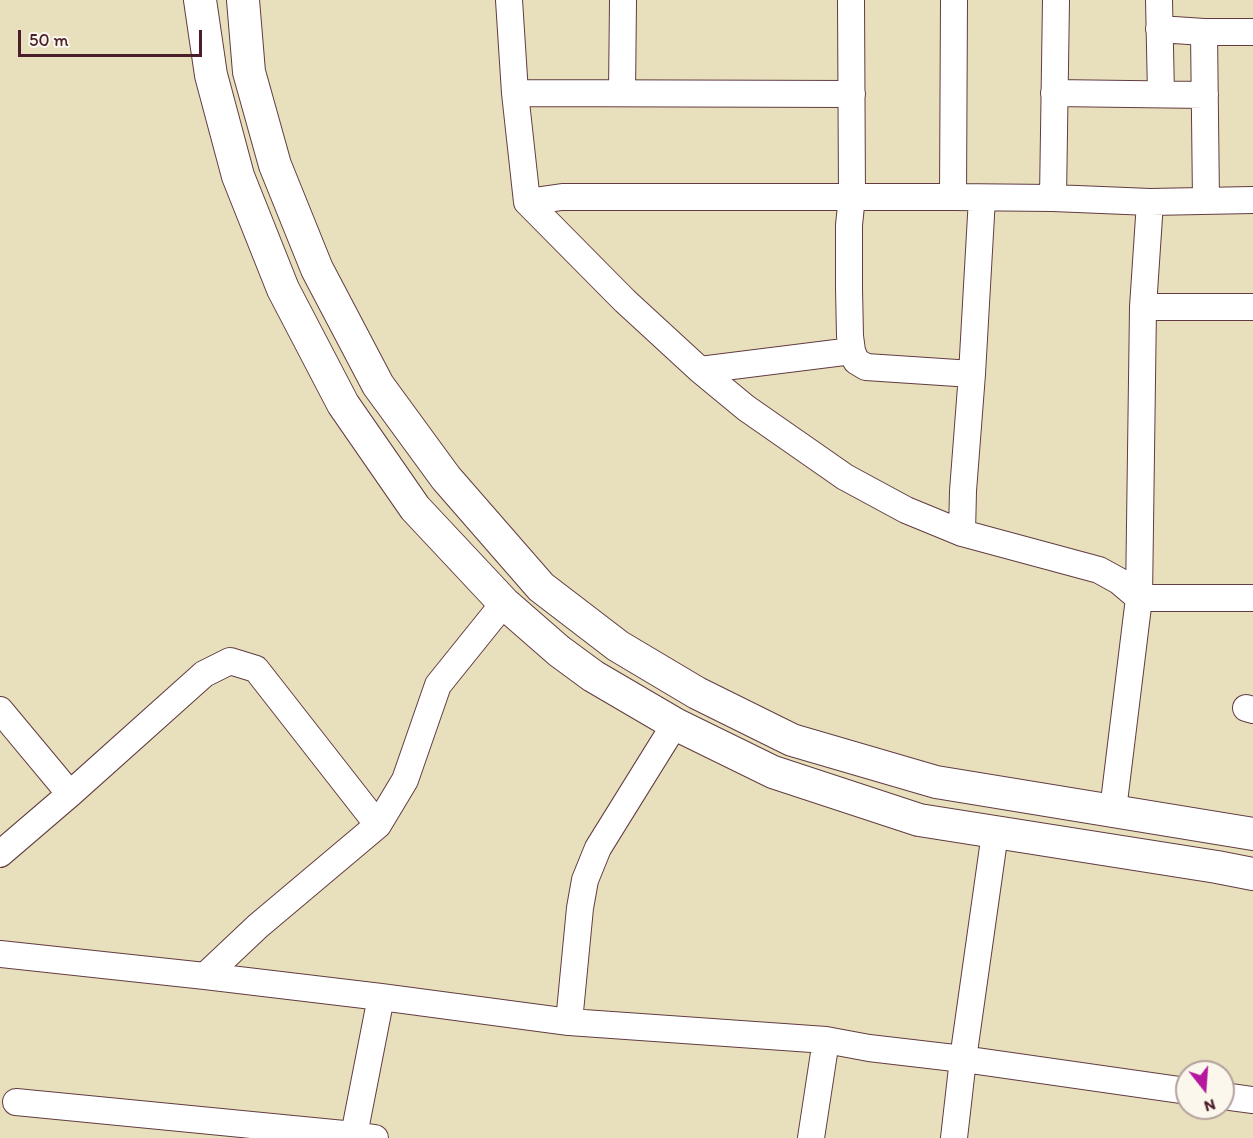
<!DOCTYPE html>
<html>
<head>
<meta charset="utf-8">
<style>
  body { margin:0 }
  #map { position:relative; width:1253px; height:1138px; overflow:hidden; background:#e8e0bc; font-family:Itim,sans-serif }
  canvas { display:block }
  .north { position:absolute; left:1175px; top:1060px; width:60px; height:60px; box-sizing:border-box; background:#fbf7ec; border:2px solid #b4a19f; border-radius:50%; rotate:163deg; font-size:16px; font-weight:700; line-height:24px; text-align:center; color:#4a1f2b }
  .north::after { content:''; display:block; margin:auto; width:21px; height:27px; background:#b5179e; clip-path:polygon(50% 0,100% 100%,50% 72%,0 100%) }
  .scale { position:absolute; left:18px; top:30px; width:184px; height:27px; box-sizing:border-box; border:3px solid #4a1f2b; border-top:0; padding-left:8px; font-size:18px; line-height:21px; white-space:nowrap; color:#4a1f2b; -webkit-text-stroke:4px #fbf7ec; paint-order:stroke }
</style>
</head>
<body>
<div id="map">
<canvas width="1253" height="1138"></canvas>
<div class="north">N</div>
<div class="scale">50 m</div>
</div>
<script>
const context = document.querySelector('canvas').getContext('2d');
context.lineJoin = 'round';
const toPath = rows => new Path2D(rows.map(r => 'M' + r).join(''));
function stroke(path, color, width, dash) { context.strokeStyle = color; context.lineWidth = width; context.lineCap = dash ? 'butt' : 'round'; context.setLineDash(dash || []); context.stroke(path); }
const minor = toPath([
  [509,0,515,93,527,202,625,301,700,370,746,408,845,477,906,510,962,533,1099,570,1119,581,1139,598,1253,598],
  [851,0,852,196,849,225,849,288,850,336,852,351,856,361,866,367,972,374],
  [1159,0,1161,94],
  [1159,29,1204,32,1253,32],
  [1204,32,1206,201],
  [515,93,852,94],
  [622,93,623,0],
  [1054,93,1205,95],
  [953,197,954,0],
  [1053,198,1056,0],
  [527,202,562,197,953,197,1053,198,1150,202,1253,200],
  [1143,307,1253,307],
  [700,370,852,351],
  [962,533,963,491,972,374,982,198],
  [1246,708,1253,710],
  [0,710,70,794],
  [1113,810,1139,598,1143,307,1150,202],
  [0,854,70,794,204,674,230,661,256,669,378,825],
  [0,954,205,976,381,997,569,1022,826,1040,869,1048,963,1059,1187,1091],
  [205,976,258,926,378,825,405,780,438,685,504,603],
  [569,1022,580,908,585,880,598,848,675,724],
  [1223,1096,1253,1100],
  [16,1102,354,1135,354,1138],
  [375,1138,354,1135,381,997],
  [811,1138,826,1040],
  [954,1138,963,1059,995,833]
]);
const major = toPath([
  [200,0,211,75,238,176,283,289,343,404,415,508,504,603,559,651,593,676,675,724,773,772,919,820,1217,867,1253,874],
  [243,0,249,72,275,165,317,269,378,385,446,478,541,587,618,646,697,693,792,740,936,782,1253,834]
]);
stroke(minor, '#623c41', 28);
stroke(major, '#623c41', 34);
stroke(minor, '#fff', 26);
stroke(major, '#fff', 32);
</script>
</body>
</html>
